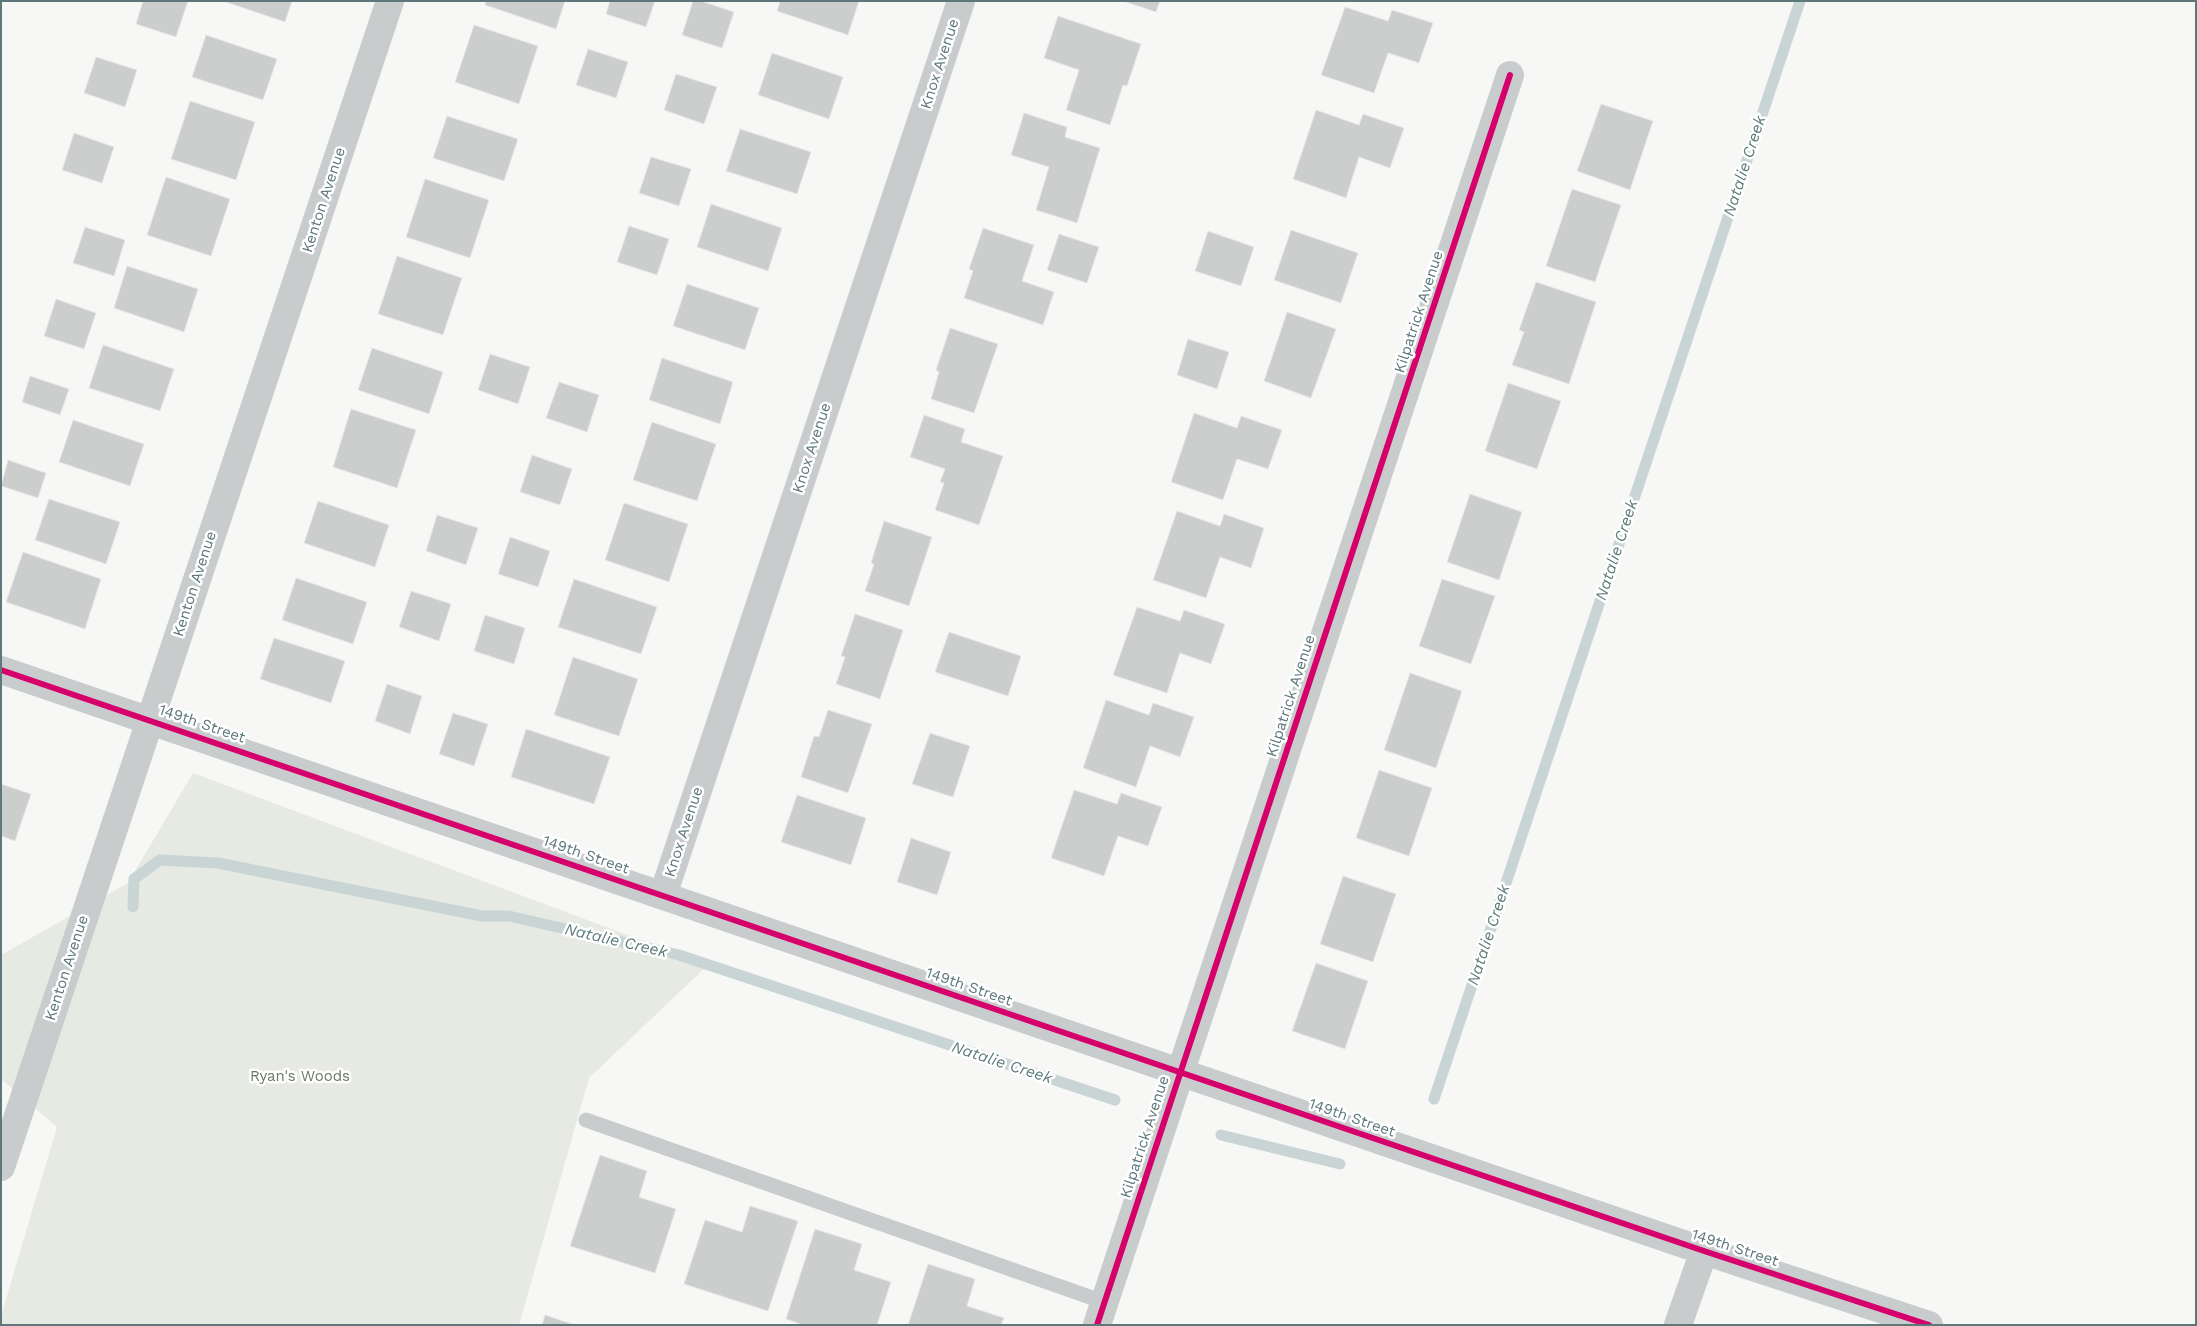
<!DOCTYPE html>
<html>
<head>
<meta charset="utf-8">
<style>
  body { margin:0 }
  #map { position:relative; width:2197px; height:1326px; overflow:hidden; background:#f7f7f6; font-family:"Work Sans",sans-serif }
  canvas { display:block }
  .frame { position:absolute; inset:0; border:2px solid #5d787b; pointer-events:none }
</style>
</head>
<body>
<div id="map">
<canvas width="2197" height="1326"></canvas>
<div class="frame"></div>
</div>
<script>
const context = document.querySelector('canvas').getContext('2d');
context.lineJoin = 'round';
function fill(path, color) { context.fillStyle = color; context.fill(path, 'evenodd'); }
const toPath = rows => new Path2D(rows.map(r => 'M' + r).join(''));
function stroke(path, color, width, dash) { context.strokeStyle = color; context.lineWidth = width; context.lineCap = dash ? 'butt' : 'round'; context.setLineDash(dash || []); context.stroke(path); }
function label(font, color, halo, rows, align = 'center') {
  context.font = font + ' "Work Sans",sans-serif'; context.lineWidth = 5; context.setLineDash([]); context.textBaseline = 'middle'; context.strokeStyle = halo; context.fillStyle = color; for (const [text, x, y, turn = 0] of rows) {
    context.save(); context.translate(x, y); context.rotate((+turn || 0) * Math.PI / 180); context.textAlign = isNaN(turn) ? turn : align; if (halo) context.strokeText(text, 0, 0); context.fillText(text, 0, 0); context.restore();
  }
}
fill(toPath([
  [193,773,708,965,589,1078,519,1325,1,1325,1,1316,57,1127,1,1079,1,955,128,883]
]), '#e7e9e3');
stroke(toPath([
  [133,907,134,879,160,860,218,863,482,916,509,916,679,955,1115,1100],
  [1434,1099,1800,1],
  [1221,1135,1340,1164]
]), '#c8d5d4', 11);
const building = toPath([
  [143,1,188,1,176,37,136,24,143,1],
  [223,1,292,1,285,22,223,1],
  [486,1,565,1,556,29,485,5,486,1],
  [610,1,655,1,646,27,606,14,610,1],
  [693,1,701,1,734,12,722,48,682,35,693,1],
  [780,1,859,1,848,35,777,11,780,1],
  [1123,1,1160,1,1156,12,1123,1],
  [1345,7,1388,21,1392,10,1433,23,1419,63,1388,53,1374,93,1321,75,1345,7],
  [1058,16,1141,44,1127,86,1123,85,1110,125,1066,110,1079,70,1044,58,1058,16],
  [474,25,538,46,519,104,455,82,474,25],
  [206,35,277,59,263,100,192,77,206,35],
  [588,49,628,62,616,98,576,85,588,49],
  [772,53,843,77,829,119,758,95,772,53],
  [96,57,137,70,125,107,84,93,96,57],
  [676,74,717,87,704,124,664,110,676,74],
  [190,101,255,122,236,180,171,159,190,101],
  [1601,104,1653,121,1630,190,1577,171,1601,104],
  [1316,110,1359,125,1363,114,1404,128,1390,168,1359,157,1346,198,1293,179,1316,110],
  [1024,113,1067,127,1065,137,1100,148,1077,223,1036,210,1049,167,1011,155,1024,113],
  [447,116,518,139,504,181,433,158,447,116],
  [740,129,811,152,797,194,726,171,740,129],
  [74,133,114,147,102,183,62,170,74,133],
  [651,157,691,169,679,206,639,193,651,157],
  [166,177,230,199,211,256,147,235,166,177],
  [425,179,489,200,470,258,406,237,425,179],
  [1572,189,1621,205,1595,282,1546,266,1572,189],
  [711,204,782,228,768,271,697,247,711,204],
  [629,226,669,239,657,275,617,262,629,226],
  [85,227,125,240,114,276,73,263,85,227],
  [983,228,1034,245,1022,281,1054,292,1043,325,964,298,973,271,969,269,983,228],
  [1291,230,1358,253,1341,303,1274,280,1291,230],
  [1208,231,1254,247,1241,286,1195,271,1208,231],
  [1059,234,1099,247,1087,283,1047,270,1059,234],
  [397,256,462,278,443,335,378,314,397,256],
  [127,266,198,289,184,332,114,308,127,266],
  [1536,282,1596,302,1569,384,1512,365,1524,332,1519,330,1536,282],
  [687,284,759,308,745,350,673,326,687,284],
  [56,299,96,313,84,349,44,336,56,299],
  [1287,312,1336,329,1311,398,1264,381,1287,312],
  [950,328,998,344,974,413,931,399,939,372,936,370,950,328],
  [1188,339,1229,352,1217,389,1177,375,1188,339],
  [103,345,174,369,160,411,89,388,103,345],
  [372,348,443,372,429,414,358,390,372,348],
  [490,354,530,367,518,404,478,390,490,354],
  [662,358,733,382,720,424,649,400,662,358],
  [30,376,69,389,60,415,22,402,30,376],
  [559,382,599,395,587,432,546,418,559,382],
  [1508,383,1561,401,1537,469,1485,451,1508,383],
  [351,409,416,430,397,488,333,467,351,409],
  [1194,413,1237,428,1241,416,1282,430,1268,469,1237,459,1223,500,1171,482,1194,413],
  [924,415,965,429,961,442,1003,456,979,525,935,510,944,483,940,482,945,469,910,457,924,415],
  [73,420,144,444,130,486,59,462,73,420],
  [652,422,716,444,697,501,633,480,652,422],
  [532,455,572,469,560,505,520,492,532,455],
  [8,460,46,473,38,498,1,486,8,460],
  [1470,494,1522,512,1499,580,1447,562,1470,494],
  [49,499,120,522,106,564,35,540,49,499],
  [318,501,389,525,375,567,304,543,318,501],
  [624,503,688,524,669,582,605,560,624,503],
  [1177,511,1220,526,1224,514,1264,528,1251,568,1220,557,1206,598,1153,580,1177,511],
  [437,515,478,528,466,565,426,551,437,515],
  [884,521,932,537,909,606,865,591,874,564,871,563,884,521],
  [510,537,550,551,538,587,498,574,510,537],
  [23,552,101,579,85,629,6,602,23,552],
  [296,578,367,602,353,644,282,620,296,578],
  [574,579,657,607,641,654,558,627,574,579],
  [1442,579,1495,596,1471,664,1419,646,1442,579],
  [411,591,451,604,439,641,399,627,411,591],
  [1137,607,1180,621,1184,610,1225,624,1211,664,1180,653,1167,693,1113,675,1137,607],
  [855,614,903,630,880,699,836,684,845,657,841,656,855,614],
  [485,615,525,628,514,664,474,651,485,615],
  [949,632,1021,656,1008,696,935,672,949,632],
  [274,638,345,661,331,703,260,679,274,638],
  [573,657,638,679,619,736,554,715,573,657],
  [1410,673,1462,691,1436,768,1384,750,1410,673],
  [387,684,422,696,410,734,375,721,387,684],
  [1106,700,1149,715,1153,703,1194,717,1180,757,1150,746,1136,787,1083,768,1106,700],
  [828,710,872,724,848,793,801,777,814,736,819,737,828,710],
  [453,713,488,724,474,766,439,754,453,713],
  [526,729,610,757,594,804,511,777,526,729],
  [930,733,970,746,953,797,912,784,930,733],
  [1379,770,1432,788,1409,856,1356,838,1379,770],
  [1,784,31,794,15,841,1,836,1,784],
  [1074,790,1117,804,1121,793,1162,807,1148,846,1118,836,1104,876,1051,858,1074,790],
  [797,795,866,818,851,865,781,842,797,795],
  [911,838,951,852,937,895,897,882,911,838],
  [1343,876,1396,894,1373,962,1320,944,1343,876],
  [1316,963,1368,981,1345,1049,1292,1031,1316,963],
  [600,1155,647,1171,639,1197,676,1209,655,1273,570,1246,600,1155],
  [750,1206,798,1221,768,1311,684,1284,705,1220,742,1232,750,1206],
  [815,1229,862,1244,854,1270,891,1282,877,1325,803,1325,786,1319,815,1229],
  [928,1264,975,1279,967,1306,1004,1318,1001,1325,908,1325,928,1264],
  [545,1315,575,1325,542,1325,545,1315]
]);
fill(building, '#cccece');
stroke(building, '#e6e6e6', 1);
stroke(toPath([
  [586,1120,1104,1302]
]), '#c9cccc', 15);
stroke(toPath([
  [1,670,1704,1251,1929,1325],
  [663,895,961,1],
  [1,1167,390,1],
  [1097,1325,1510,75],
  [1678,1325,1704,1251]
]), '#c9cccc', 28);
stroke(toPath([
  [1,670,1704,1251,1929,1325],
  [1097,1325,1510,75]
]), '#d6006c', 6);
label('15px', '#5d787b', '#fff', [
  ["Knox Avenue",940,64,-72],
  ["Kenton Avenue",324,200,-72],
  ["Kilpatrick Avenue",1419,312,-72],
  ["Knox Avenue",812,448,-72],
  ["Kenton Avenue",195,584,-72],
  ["Kilpatrick Avenue",1291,696,-72],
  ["149th Street",202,724,19],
  ["Knox Avenue",684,832,-72],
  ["149th Street",586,855,19],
  ["Kenton Avenue",67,968,-72],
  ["149th Street",969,987,19],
  ["149th Street",1352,1118,19],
  ["Kilpatrick Avenue",1145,1137,-72],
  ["149th Street",1735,1248,18]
]);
label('15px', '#6d7961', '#fff', [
  ["Ryan's Woods",300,1077]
]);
label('italic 16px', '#5c7c7a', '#fff', [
  ["Natalie Creek",1745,166,-72],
  ["Natalie Creek",1617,550,-72],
  ["Natalie Creek",1489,935,-72],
  ["Natalie Creek",616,941,13],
  ["Natalie Creek",1002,1063,18]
]);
</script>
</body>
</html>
